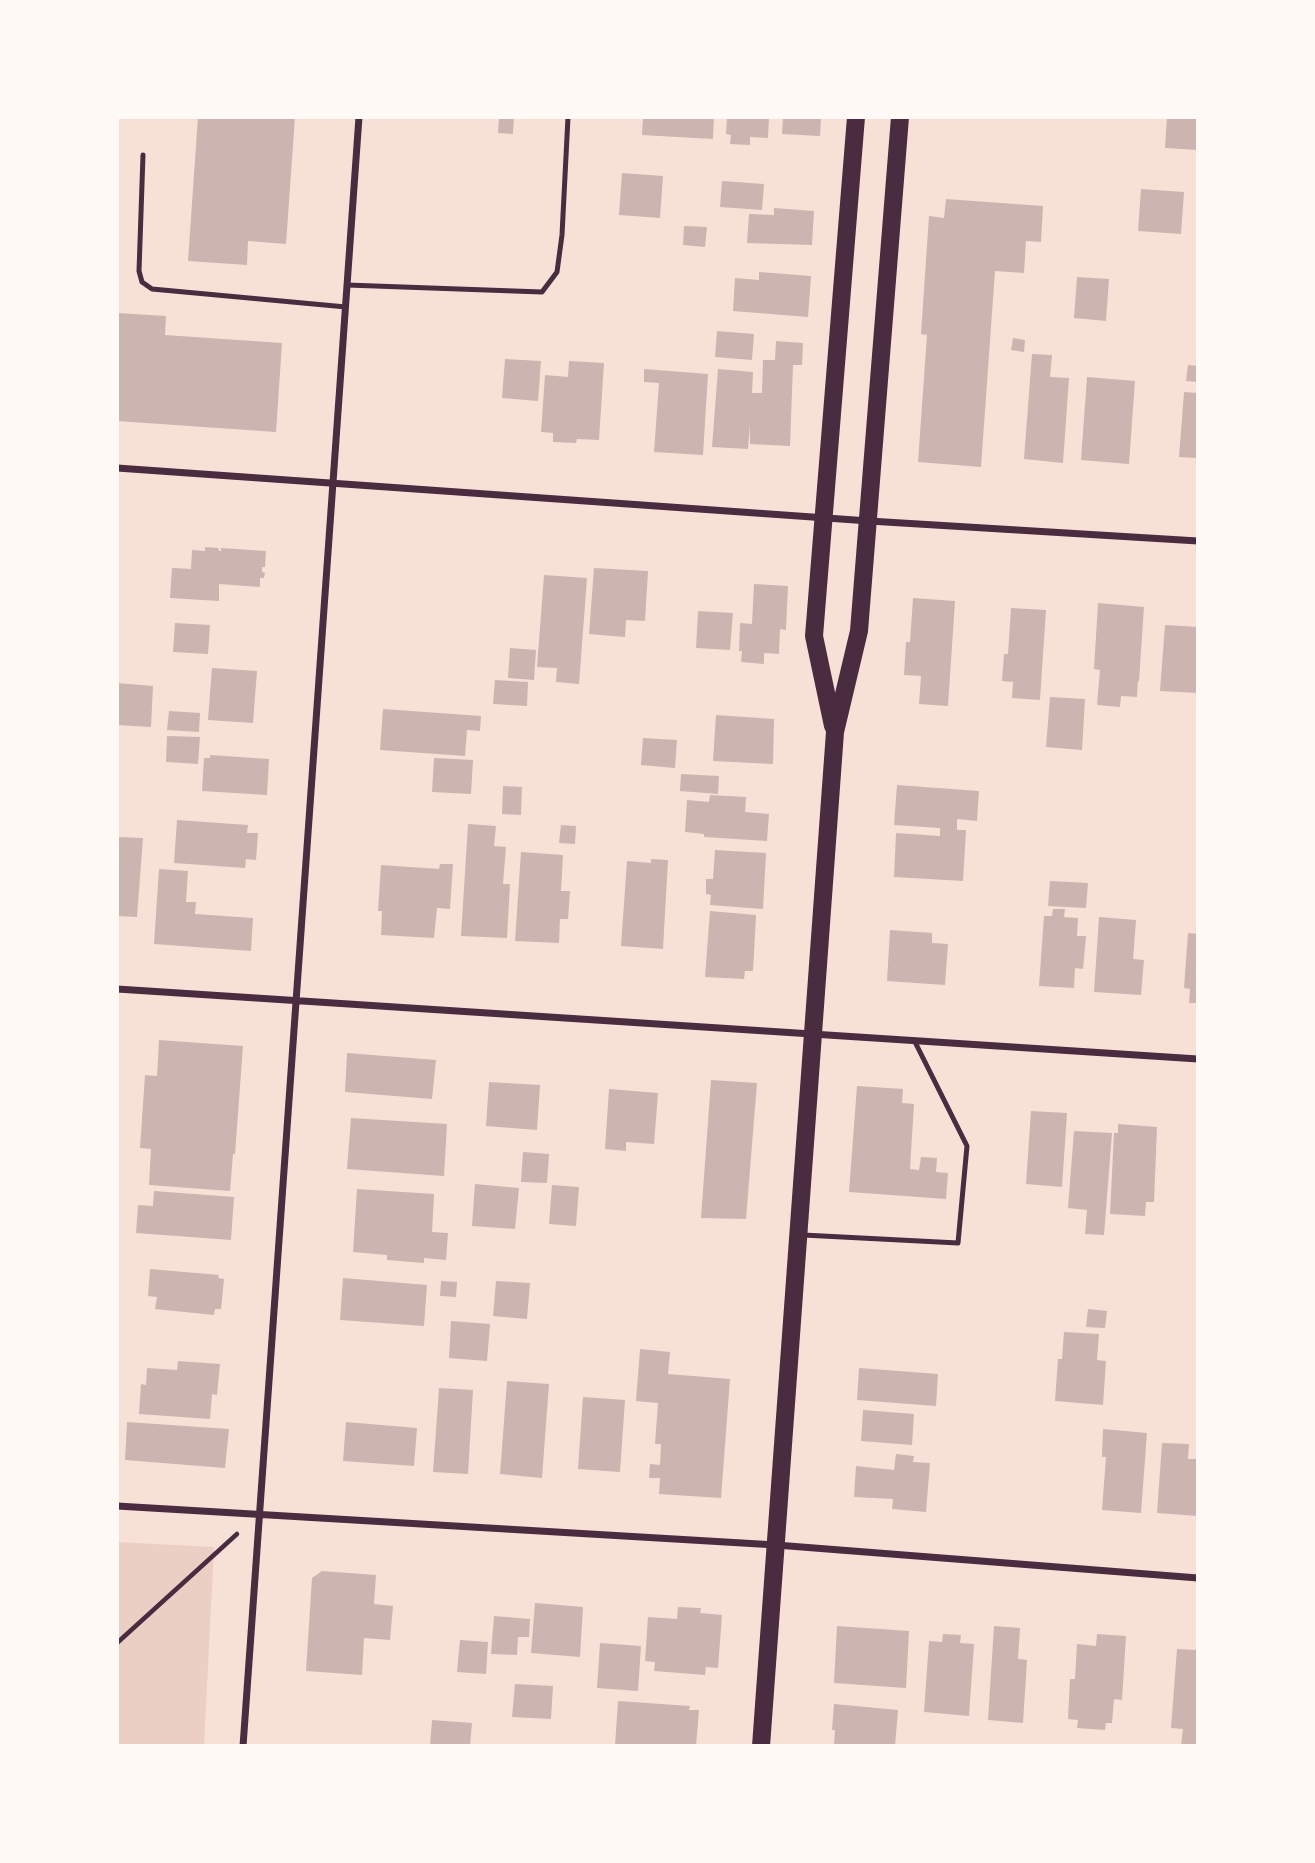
<!DOCTYPE html>
<html>
<head>
<meta charset="utf-8">
<style>
  body { margin:0 }
  #map { position:relative; width:1315px; height:1863px; overflow:hidden; background:#f7e1d7; font-family:Inter,sans-serif }
  canvas { display:block }
  .frame { position:absolute; inset:0; border:119px solid #fffaf5; pointer-events:none }
</style>
</head>
<body>
<div id="map">
<canvas width="1315" height="1863"></canvas>
<div class="frame"></div>
</div>
<script>
const context = document.querySelector('canvas').getContext('2d');
context.lineJoin = 'round';
function fill(path, color) { context.fillStyle = color; context.fill(path, 'evenodd'); }
const toPath = rows => new Path2D(rows.map(r => 'M' + r).join(''));
function stroke(path, color, width, dash) { context.strokeStyle = color; context.lineWidth = width; context.lineCap = dash ? 'butt' : 'round'; context.setLineDash(dash || []); context.stroke(path); }
fill(toPath([
  [117,1542,214,1547,204,1746,117,1746]
]), '#ebcfc5');
fill(toPath([
  [198,117,295,117,286,244,248,241,247,265,188,261],
  [499,117,514,117,513,134,498,133],
  [643,117,714,117,713,139,642,135],
  [727,117,769,117,768,138,750,137,750,145,730,144,731,135,726,134],
  [783,117,821,117,820,136,782,134],
  [1167,117,1198,117,1198,150,1165,148],
  [622,173,663,176,660,218,619,215],
  [722,181,764,184,762,210,720,207],
  [1141,189,1184,192,1181,234,1138,231],
  [946,199,1043,206,1041,242,1026,241,1024,273,995,271,981,467,918,462,927,335,921,334,929,216,944,218],
  [774,208,814,211,812,245,747,243,749,214,774,215],
  [684,226,707,227,705,247,683,245],
  [759,272,811,276,808,317,733,311,735,278,759,280],
  [1077,277,1109,279,1106,321,1074,318],
  [117,313,166,316,165,335,282,343,276,432,117,421],
  [717,331,754,334,752,360,715,357],
  [1013,338,1025,340,1024,352,1011,350],
  [776,341,803,343,802,365,793,365,790,446,750,444,750,424,748,449,712,447,718,369,753,372,752,393,762,393,763,360,775,360],
  [1032,354,1052,355,1050,377,1069,378,1063,463,1024,459],
  [505,359,541,361,538,401,502,398],
  [569,361,604,363,599,440,577,439,576,443,553,442,553,433,541,432,545,375,568,377],
  [1188,365,1198,366,1198,382,1186,381],
  [644,369,708,374,703,455,654,452,659,383,644,382],
  [1087,377,1135,381,1129,464,1081,460],
  [1184,392,1198,393,1198,458,1179,457],
  [205,547,218,548,219,551,221,551,221,548,266,551,265,567,262,567,262,572,265,573,264,578,260,578,260,587,219,584,219,601,170,598,172,568,191,569,192,550,205,551],
  [594,568,648,571,645,621,626,620,625,637,589,634],
  [544,575,587,578,579,684,556,682,557,668,537,667],
  [754,584,788,586,786,630,780,629,779,654,764,653,764,664,741,662,742,651,739,651,740,623,752,624],
  [913,598,955,601,948,706,919,704,921,676,904,675,906,642,910,642],
  [1098,603,1144,607,1139,681,1138,681,1137,697,1121,696,1120,707,1097,705,1100,670,1094,669],
  [1011,608,1046,610,1040,700,1012,698,1013,682,1002,681,1004,654,1008,654],
  [698,611,733,613,730,650,696,648],
  [175,623,210,625,208,654,173,652],
  [1165,625,1198,627,1198,693,1160,691],
  [510,648,536,650,534,680,508,678],
  [212,668,257,671,253,723,208,720],
  [495,680,528,682,527,706,493,704],
  [117,683,153,686,151,727,117,725],
  [1050,697,1085,699,1082,750,1046,747],
  [383,709,481,716,480,731,467,730,465,756,380,750],
  [169,711,200,713,199,732,167,730],
  [716,715,774,719,773,764,713,761],
  [167,736,200,737,198,764,166,762],
  [643,738,677,740,675,768,641,765],
  [210,755,269,759,267,795,202,791,204,758,210,758],
  [434,758,473,760,471,794,432,792],
  [681,774,719,776,718,794,680,791],
  [897,785,979,791,977,821,957,819,957,830,966,830,963,881,894,877,896,833,940,836,940,828,894,825],
  [503,786,522,787,521,815,502,814],
  [710,795,746,797,745,812,769,814,767,841,704,837,704,834,685,832,687,800,709,802],
  [177,820,248,825,247,833,258,833,256,860,246,859,245,868,174,863],
  [468,824,496,826,494,846,506,847,503,884,510,884,507,938,461,936],
  [561,825,576,826,575,844,559,843],
  [117,837,143,838,137,917,117,916],
  [715,850,766,853,763,909,710,905,711,895,706,894,706,879,713,879],
  [521,852,563,855,561,891,570,891,568,919,560,919,559,943,515,941],
  [651,859,668,860,663,949,621,946,627,861,651,863],
  [440,864,453,864,450,909,437,908,434,938,381,935,382,911,378,911,381,865,439,869],
  [159,869,188,871,186,902,196,902,195,914,253,918,251,951,154,944],
  [1050,881,1088,883,1086,908,1048,906],
  [1053,909,1065,909,1064,917,1078,918,1077,936,1086,936,1083,969,1075,968,1074,988,1039,986,1044,916,1052,916],
  [710,911,756,915,753,971,745,971,744,979,705,977],
  [1099,917,1136,920,1133,959,1144,960,1141,995,1094,992],
  [890,930,932,933,932,943,948,944,945,985,887,981],
  [1188,933,1198,934,1198,1003,1189,1003,1190,989,1184,988],
  [159,1040,243,1046,235,1154,233,1154,230,1191,149,1185,151,1149,140,1148,145,1075,157,1076],
  [347,1053,436,1060,432,1099,345,1092],
  [711,1080,757,1083,746,1219,701,1218],
  [489,1082,540,1085,537,1130,486,1126],
  [857,1086,903,1089,902,1103,914,1104,910,1169,919,1170,921,1157,937,1158,936,1172,948,1173,946,1199,849,1192],
  [609,1089,658,1093,654,1144,626,1142,626,1151,605,1149],
  [1031,1111,1067,1113,1062,1187,1026,1184],
  [351,1118,447,1124,444,1176,347,1169],
  [1118,1124,1157,1127,1154,1202,1146,1202,1145,1216,1110,1214,1114,1133,1118,1133],
  [1074,1131,1112,1133,1104,1235,1085,1234,1087,1210,1068,1208],
  [523,1152,549,1154,547,1183,521,1182],
  [475,1184,519,1188,515,1229,472,1226],
  [552,1185,579,1187,576,1226,549,1224],
  [357,1189,434,1194,432,1232,448,1233,446,1260,424,1258,424,1263,387,1260,387,1255,353,1252],
  [154,1191,234,1197,231,1240,136,1233,138,1205,153,1206],
  [150,1269,219,1275,218,1278,224,1279,221,1309,215,1309,214,1315,155,1309,157,1297,148,1296],
  [343,1278,427,1285,424,1326,340,1320],
  [441,1281,457,1282,456,1297,440,1296],
  [496,1281,530,1283,527,1319,493,1316],
  [1088,1309,1107,1311,1105,1328,1086,1327],
  [451,1321,490,1324,487,1361,449,1358],
  [1064,1332,1099,1334,1097,1360,1106,1361,1103,1405,1055,1401,1058,1359,1062,1359],
  [640,1349,670,1352,668,1374,730,1379,721,1498,659,1494,660,1478,649,1478,650,1464,660,1465,661,1444,655,1444,658,1403,636,1401],
  [178,1361,220,1364,217,1395,212,1394,210,1419,139,1414,141,1384,146,1385,147,1368,177,1370],
  [859,1368,938,1374,936,1406,857,1400],
  [507,1381,549,1384,542,1478,500,1474],
  [439,1388,473,1390,468,1474,433,1472],
  [583,1397,625,1400,620,1472,578,1469],
  [863,1410,914,1414,912,1445,861,1441],
  [127,1422,229,1429,225,1468,125,1460],
  [346,1422,417,1428,414,1466,343,1461],
  [1103,1429,1147,1433,1141,1513,1102,1510,1106,1457,1102,1457],
  [1162,1443,1189,1444,1188,1459,1198,1459,1198,1516,1157,1513],
  [896,1454,914,1456,913,1462,930,1463,926,1512,892,1509,893,1499,854,1497,856,1466,894,1470],
  [322,1571,376,1575,374,1604,393,1606,390,1640,364,1638,362,1675,306,1671,312,1578],
  [535,1603,583,1607,580,1657,531,1653],
  [678,1607,701,1608,700,1613,722,1615,718,1668,706,1667,705,1675,654,1671,655,1662,645,1661,648,1617,677,1619],
  [494,1616,530,1619,529,1637,518,1637,517,1655,491,1654],
  [837,1626,909,1631,906,1688,834,1683],
  [994,1626,1020,1628,1018,1659,1027,1660,1023,1723,988,1720],
  [943,1634,961,1635,960,1643,974,1644,969,1716,924,1712,929,1641,942,1642],
  [1097,1634,1126,1636,1122,1700,1114,1699,1112,1723,1106,1723,1105,1730,1077,1728,1078,1720,1068,1719,1070,1679,1075,1679,1077,1644,1096,1646],
  [460,1640,488,1642,486,1674,457,1672],
  [600,1643,641,1646,638,1691,597,1688],
  [1177,1649,1198,1650,1198,1746,1181,1746,1183,1729,1171,1728],
  [515,1684,553,1686,551,1719,512,1717],
  [618,1701,690,1706,689,1710,699,1710,696,1746,615,1746],
  [834,1704,898,1710,895,1746,834,1746,835,1730,832,1730],
  [432,1720,472,1723,470,1746,430,1746]
]), '#ccb4b1');
stroke(toPath([
  [117,1643,237,1534]
]), '#4a2c40', 4.5);
stroke(toPath([
  [143,155,139,271,142,282,152,289,346,307],
  [347,285,542,292,557,272,562,235,568,117],
  [803,1235,958,1243,967,1146,914,1040]
]), '#4a2c40', 5);
stroke(toPath([
  [117,468,869,521,1198,541],
  [117,989,1198,1059],
  [117,1506,776,1545,1198,1578],
  [243,1746,359,117]
]), '#4a2c40', 7);
stroke(toPath([
  [833,726,814,636,856,117],
  [761,1746,835,732,859,631,900,117]
]), '#4a2c40', 18);
</script>
</body>
</html>
